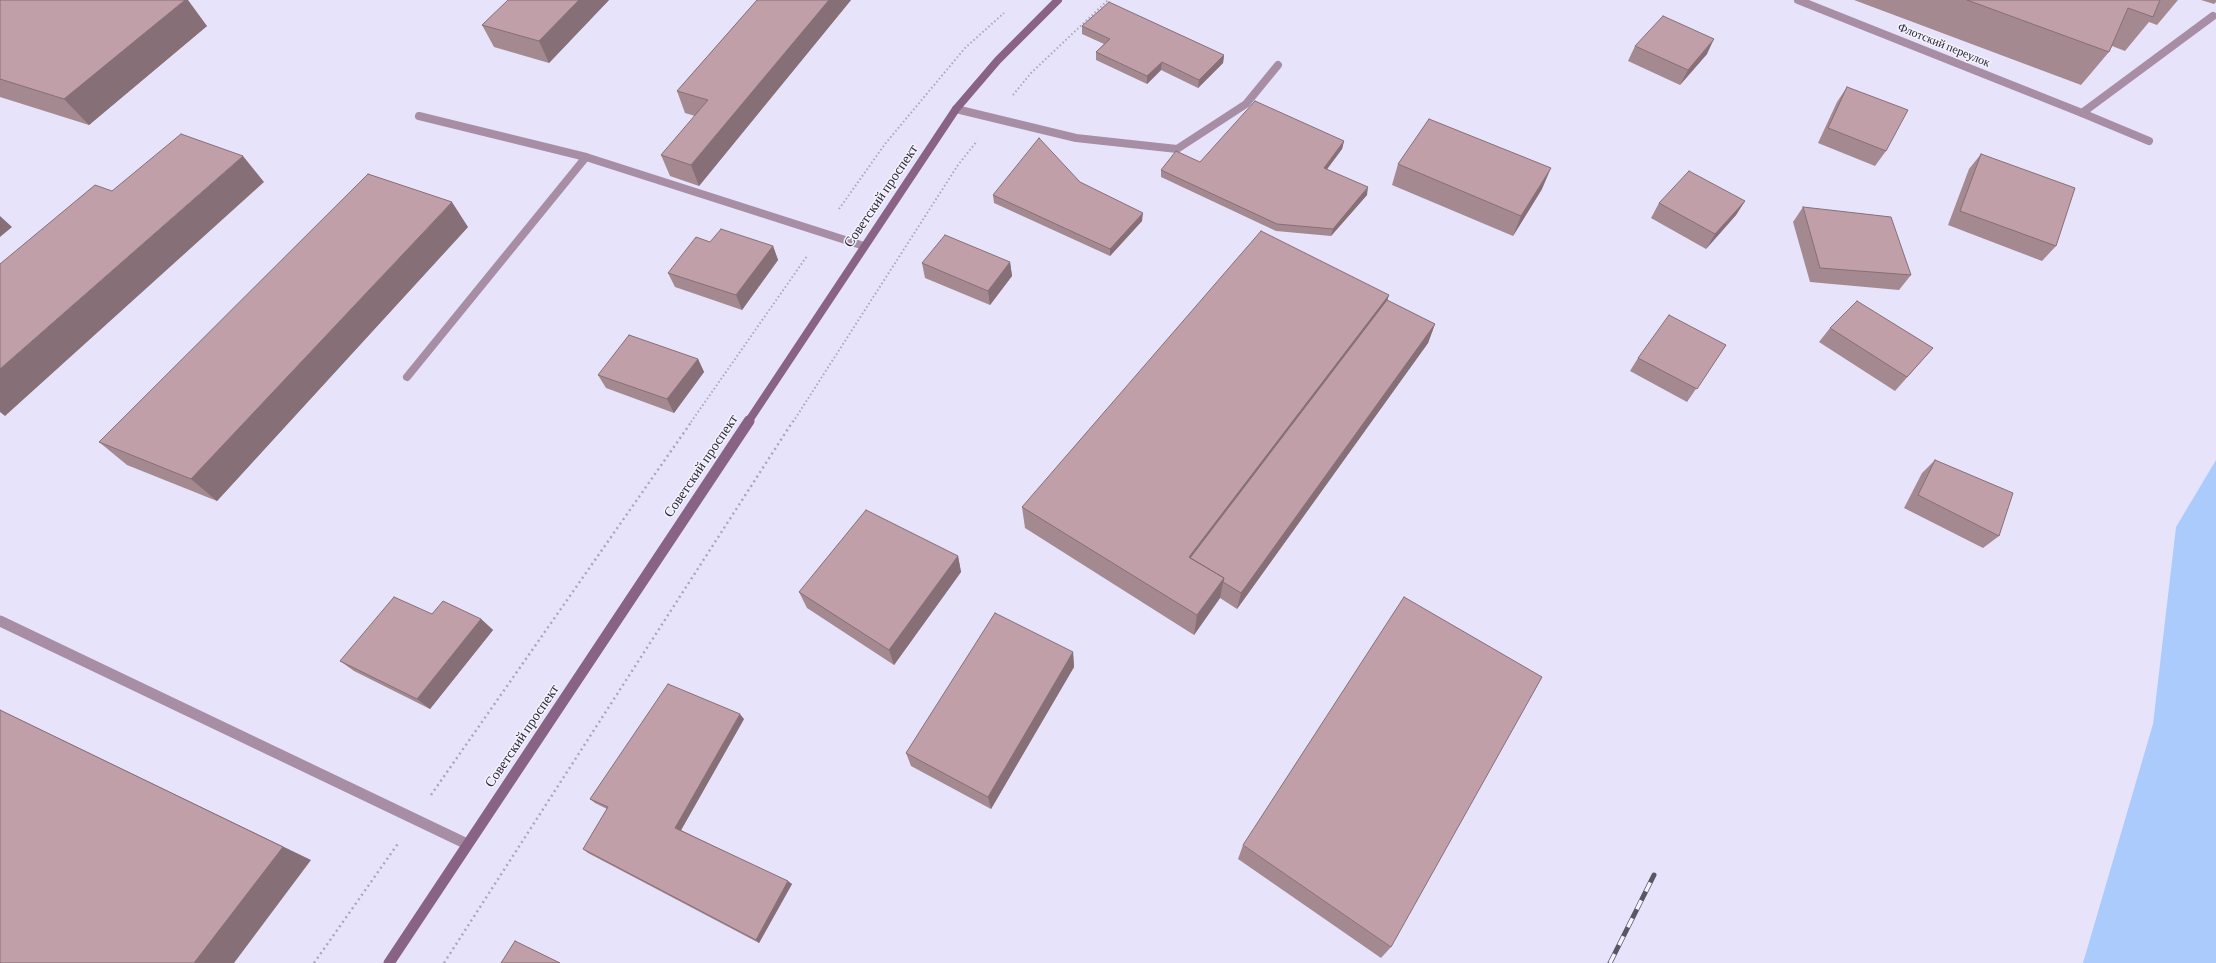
<!DOCTYPE html>
<html>
<head>
<meta charset="utf-8">
<style>
  body { margin:0 }
  canvas { display:block; background:#e7e3fb }
</style>
</head>
<body>
<canvas width="2216" height="963"></canvas>
<script>
const context = document.querySelector('canvas').getContext('2d');
context.lineJoin = 'round';
function fill(path, color) { context.fillStyle = color; context.fill(path, 'evenodd'); }
const toPath = rows => new Path2D(rows.map(r => 'M' + r).join(''));
function stroke(path, color, width, dash) { context.strokeStyle = color; context.lineWidth = width; context.lineCap = dash ? 'butt' : 'round'; context.setLineDash(dash || []); context.stroke(path); }
function label(font, color, halo, rows, align = 'center') {
  context.font = font + ' "Crimson Pro",serif'; context.lineWidth = 3; context.setLineDash([]); context.textBaseline = 'middle'; context.strokeStyle = halo; context.fillStyle = color; for (const [text, x, y, turn = 0] of rows) {
    context.save(); context.translate(x, y); context.rotate((+turn || 0) * Math.PI / 180); context.textAlign = isNaN(turn) ? turn : align; if (halo) context.strokeText(text, 0, 0); context.fillText(text, 0, 0); context.restore();
  }
}
fill(toPath([
  [2216,460,2216,963,2083,963,2153,724,2176,527]
]), '#abcbfd');
stroke(toPath([
  [1013,95,1031,73,1108,0],
  [839,209,885,144,965,48,1004,13],
  [691,422,807,256],
  [793,422,958,165,977,141]
]), '#aba7bb', 2, [1.5, 2.5]);
stroke(toPath([
  [431,795,692,421],
  [314,963,399,842],
  [444,963,793,421]
]), '#aba7bb', 2.5, [2, 3.5]);
stroke(toPath([
  [956,109,1076,138,1177,149,1246,104,1278,65],
  [419,116,586,157],
  [2149,141,2082,113,2213,16],
  [407,377,586,157,864,246]
]), '#a88ea5', 8);
stroke(toPath([
  [0,621,467,844]
]), '#a88ea5', 11);
stroke(toPath([
  [1798,0,2082,113]
]), '#a88ea5', 8);
stroke(toPath([
  [748,422,956,109,998,60,1058,0]
]), '#886385', 8);
stroke(toPath([
  [389,963,749,421]
]), '#886385', 11);
const rail = toPath([
  [1610,963,1654,875]
]);
stroke(rail, '#595665', 5);
stroke(rail, '#f4f2fe', 3.5, [10]);
fill(toPath([
  [0,0,207,26,89,125,0,97],
  [609,0,549,63,494,47,482,25],
  [757,0,851,0,699,186,670,176,661,155,695,116,685,113,677,91],
  [1854,0,2178,0,2157,25,2149,22,2125,51,2112,46,2109,52,2081,85],
  [2201,0,2216,0,2216,2,2214,4],
  [1082,26,1224,55,1223,63,1198,88,1161,70,1147,84,1096,60,1096,52,1104,44,1082,34],
  [1635,46,1707,54,1680,85,1628,61],
  [1847,87,1886,151,1875,166,1818,143,1837,102],
  [1344,141,1342,149,1327,169,1367,195,1331,236,1276,231,1161,177,1161,170,1200,162],
  [1981,154,2056,246,2042,261,1948,225,1969,169],
  [1398,164,1542,189,1513,236,1392,185],
  [1080,182,1142,221,1110,256,994,203,993,195],
  [1745,201,1736,215,1706,249,1651,218,1659,203],
  [1803,207,1911,275,1899,290,1810,282,1793,222],
  [468,227,217,501,127,465,99,442],
  [710,242,773,246,778,260,742,310,675,287,668,273],
  [1010,262,1012,276,990,305,925,278,922,263],
  [1389,295,1387,300,1435,324,1428,343,1237,609,1220,598,1194,635,1025,528,1022,507],
  [1830,328,1933,348,1895,391,1819,342],
  [1726,345,1687,402,1630,371,1638,358],
  [698,359,704,372,674,413,606,388,598,375],
  [1935,460,1999,536,1983,548,1904,508,1922,473],
  [958,556,961,572,894,665,807,608,799,592],
  [432,614,481,619,493,630,430,709,354,671,340,661],
  [1073,652,1074,667,991,809,911,766,906,753],
  [744,719,681,830,792,884,759,943,588,853,583,849,607,809,595,803,590,799],
  [1243,845,1391,947,1381,958,1238,859]
]), '#a58990');
fill(toPath([
  [185,0,188,0,207,26,89,125,64,99],
  [579,0,609,0,549,63,539,41],
  [829,0,851,0,699,186,691,165],
  [1714,39,1707,54,1680,85,1688,70],
  [1224,55,1223,63,1198,88,1199,80],
  [1162,62,1161,70,1147,84,1147,76],
  [1344,141,1342,149,1322,176,1324,168],
  [243,156,264,182,5,416,0,412,0,369],
  [1551,168,1542,189,1513,236,1521,216],
  [1368,187,1367,195,1331,236,1333,229],
  [1745,201,1736,215,1706,249,1715,234],
  [452,202,468,227,217,501,191,479],
  [1143,213,1142,221,1110,256,1110,249],
  [0,216,12,227,0,237],
  [773,246,778,260,742,310,736,295],
  [1010,262,1012,276,990,305,988,291],
  [1389,295,1381,320,1188,561,1189,557],
  [1435,324,1428,343,1237,609,1241,593],
  [698,359,704,372,674,413,667,399],
  [958,556,961,572,894,665,889,650],
  [1224,578,1220,598,1194,635,1197,615],
  [481,619,493,630,430,709,417,699],
  [1073,652,1074,667,991,809,988,797],
  [0,710,311,860,234,963,194,963],
  [740,714,744,719,680,832,675,828],
  [788,881,792,884,759,943,756,940]
]), '#866f76');
const building = toPath([
  [0,0,185,0,64,99,0,79,0,0],
  [508,0,579,0,539,41,482,25,508,0],
  [757,0,829,0,691,165,661,155,708,100,677,91,757,0],
  [1967,0,2160,0,2153,17,2128,8,2109,52,1967,0],
  [1109,2,1224,55,1199,80,1162,62,1147,76,1096,52,1110,39,1082,26,1109,2],
  [1663,16,1714,39,1688,70,1635,46,1663,16],
  [1847,87,1908,110,1886,151,1828,128,1847,87],
  [1255,101,1344,141,1324,168,1368,187,1333,229,1277,224,1161,170,1176,151,1200,162,1255,101],
  [1429,119,1551,168,1521,216,1398,164,1429,119],
  [181,134,243,156,0,369,0,264,95,185,112,191,181,134],
  [1039,138,1080,182,1143,213,1110,249,993,195,1039,138],
  [1981,154,2075,188,2056,246,1960,211,1981,154],
  [1689,171,1745,201,1715,234,1659,203,1689,171],
  [368,174,452,202,191,479,99,442,368,174],
  [1803,207,1891,217,1911,275,1820,268,1803,207],
  [721,229,773,246,736,295,668,273,696,237,710,242,721,229],
  [1261,231,1389,295,1189,557,1224,578,1197,615,1022,507,1261,231],
  [945,235,1010,262,988,291,922,263,945,235],
  [1387,300,1435,324,1241,593,1223,582,1224,578,1190,558,1387,300],
  [1857,301,1933,348,1907,377,1830,328,1857,301],
  [1669,315,1726,345,1697,389,1638,358,1669,315],
  [629,335,698,359,667,399,598,375,629,335],
  [1935,460,2013,493,1999,536,1918,495,1935,460],
  [866,510,958,556,889,650,799,592,866,510],
  [394,597,432,614,443,601,481,619,417,699,340,661,394,597],
  [1404,597,1542,677,1391,947,1243,845,1404,597],
  [995,613,1073,652,988,797,906,753,995,613],
  [668,684,740,714,675,828,788,881,756,940,583,849,608,807,590,799,668,684],
  [0,710,283,847,194,963,0,963,0,710],
  [515,941,560,963,501,963,515,941]
]);
fill(building, '#c09fa8');
stroke(building, '#866f76', 1);
label('12px', '#2b2934', '#f4f2fe', [
  ["Флотский переулок",1944,45,22]
]);
label('14px', '#2b2934', '#f4f2fe', [
  ["Советский проспект",881,196,-56],
  ["Советский проспект",701,466,-56],
  ["Советский проспект",522,736,-56]
]);
</script>
</body>
</html>
